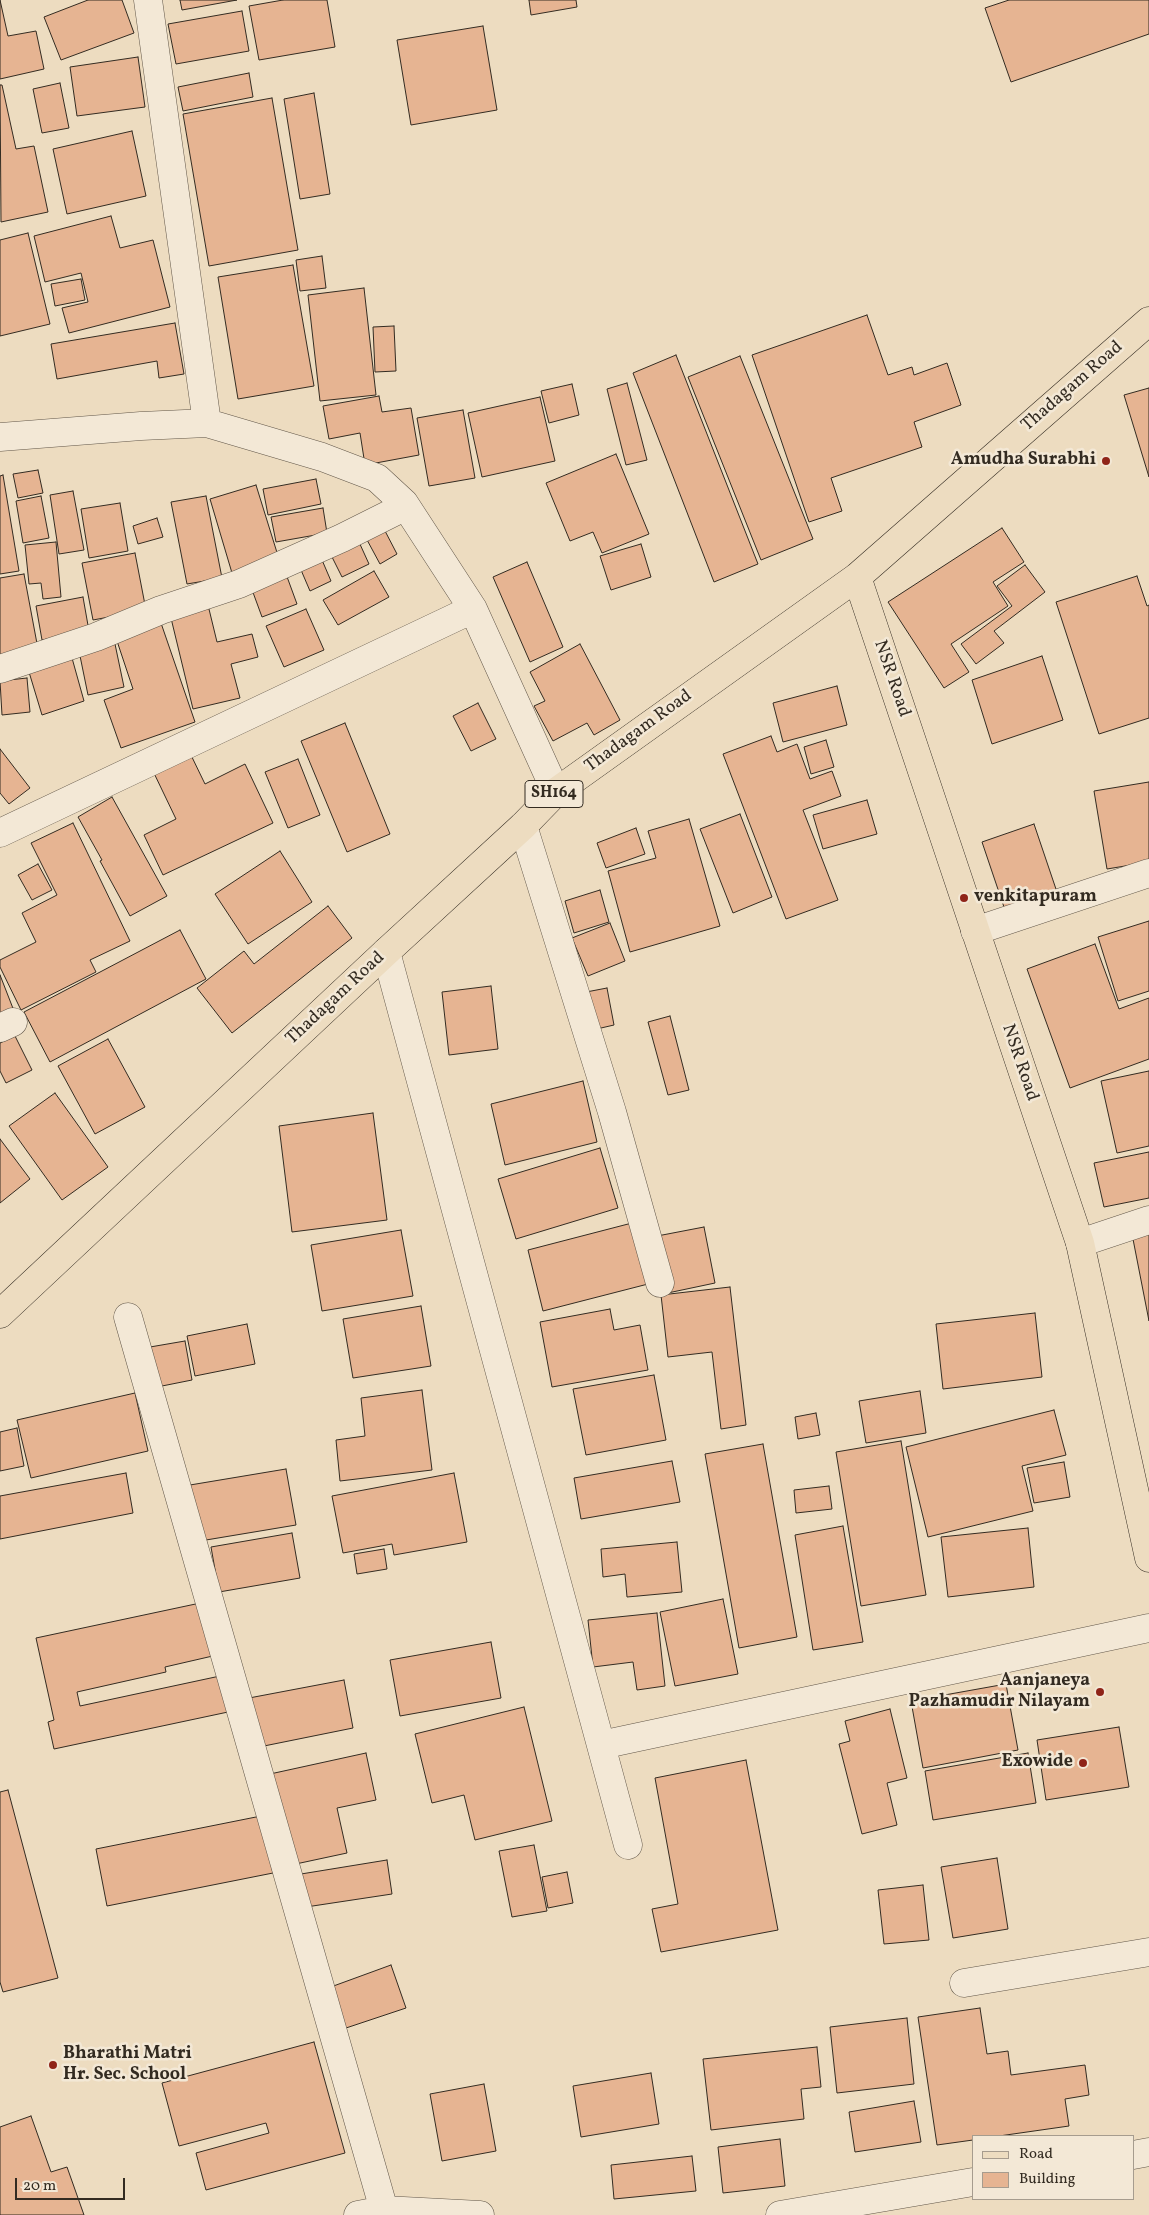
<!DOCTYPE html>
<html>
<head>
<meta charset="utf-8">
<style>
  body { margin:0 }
  #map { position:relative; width:1149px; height:2215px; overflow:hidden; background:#eddcc0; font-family:Vollkorn,serif }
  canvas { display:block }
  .legend { position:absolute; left:972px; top:2135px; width:162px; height:65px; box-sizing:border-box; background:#f3e8d6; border:1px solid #a69c8e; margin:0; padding:6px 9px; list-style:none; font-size:15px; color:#332b21 }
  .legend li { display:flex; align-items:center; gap:10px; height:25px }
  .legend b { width:25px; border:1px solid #a69c8e }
  .scale { position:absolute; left:15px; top:2178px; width:110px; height:22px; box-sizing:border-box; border:2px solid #332b21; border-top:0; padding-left:6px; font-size:15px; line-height:18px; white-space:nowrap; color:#332b21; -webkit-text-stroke:4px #f3e8d6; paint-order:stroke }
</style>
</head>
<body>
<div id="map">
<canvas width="1149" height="2215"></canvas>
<ul class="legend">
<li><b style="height:6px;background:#eddcc0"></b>Road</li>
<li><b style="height:14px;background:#e6b492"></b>Building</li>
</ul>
<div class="scale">20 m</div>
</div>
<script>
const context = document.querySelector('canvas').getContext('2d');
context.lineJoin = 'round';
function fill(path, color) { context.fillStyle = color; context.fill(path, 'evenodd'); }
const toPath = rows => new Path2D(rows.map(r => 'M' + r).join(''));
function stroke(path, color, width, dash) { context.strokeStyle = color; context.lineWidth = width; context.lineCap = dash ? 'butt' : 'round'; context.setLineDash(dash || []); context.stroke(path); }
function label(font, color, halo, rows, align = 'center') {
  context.font = font + ' Vollkorn,serif'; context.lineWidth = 5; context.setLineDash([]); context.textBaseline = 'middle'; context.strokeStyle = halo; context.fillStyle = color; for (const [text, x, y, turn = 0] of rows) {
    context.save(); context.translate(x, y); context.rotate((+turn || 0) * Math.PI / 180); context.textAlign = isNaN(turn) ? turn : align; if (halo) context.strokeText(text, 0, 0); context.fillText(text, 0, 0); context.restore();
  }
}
const building = toPath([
  [0,0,8,36,36,31,44,69,0,79,0,0],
  [88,0,122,0,134,33,61,60,44,17,88,0],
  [180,0,237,0,182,10,180,0],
  [283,0,327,0,335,47,259,60,249,6,283,0],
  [529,0,576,0,577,7,531,15,529,0],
  [1009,0,1149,0,1149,34,1011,82,985,8,1009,0],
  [242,11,249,51,176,64,168,24,242,11],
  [483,26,497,110,411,125,397,40,483,26],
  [138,57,145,107,77,116,70,67,138,57],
  [249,73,253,97,183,111,178,87,249,73],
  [60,83,69,128,42,133,33,89,60,83],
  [0,85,2,85,16,149,34,146,48,212,1,222,0,85],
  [314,93,330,194,300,199,284,99,314,93],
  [272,98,298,250,209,266,183,114,272,98],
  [132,131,146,196,67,214,53,149,132,131],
  [111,216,120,248,153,240,170,307,69,333,62,308,88,302,81,273,45,282,34,236,111,216],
  [28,233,50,324,0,336,0,240,28,233],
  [322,256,326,288,300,291,296,260,322,256],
  [293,265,314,386,238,399,218,277,293,265],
  [81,279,85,300,55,306,51,284,81,279],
  [364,288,376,395,320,401,308,295,364,288],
  [867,315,888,375,912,367,914,375,947,363,961,405,914,422,922,447,831,478,842,511,809,522,752,355,867,315],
  [175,323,184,374,159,378,157,361,57,379,51,344,175,323],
  [394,326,396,371,375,372,373,327,394,326],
  [676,355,758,564,714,582,633,373,676,355],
  [740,356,813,539,761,560,688,377,740,356],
  [627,383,647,460,626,465,607,389,627,383],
  [572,384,579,415,549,423,541,391,572,384],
  [1149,388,1149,477,1124,395,1149,388],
  [379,396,382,412,411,408,419,455,365,465,360,433,329,439,323,406,379,396],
  [540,397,555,461,482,477,468,413,540,397],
  [463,410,475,478,429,486,417,418,463,410],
  [616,454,649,534,602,553,593,532,570,541,546,483,616,454],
  [38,470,43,493,18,498,13,474,38,470],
  [3,475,19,571,0,574,0,476,3,475],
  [316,479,321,504,268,515,263,489,316,479],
  [256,485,279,559,232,573,210,499,256,485],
  [73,491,84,550,59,554,50,495,73,491],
  [41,496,49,538,23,543,16,501,41,496],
  [206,496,222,578,187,584,171,502,206,496],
  [120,503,128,551,89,558,81,509,120,503],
  [323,508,327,533,276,542,271,517,323,508],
  [157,518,163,537,138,544,133,526,157,518],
  [1002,528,1024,562,993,582,1008,606,951,644,969,672,944,688,888,602,1002,528],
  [384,529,397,554,380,564,366,538,384,529],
  [56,542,61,597,43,599,41,583,29,584,25,545,56,542],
  [359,542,369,564,342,577,331,555,359,542],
  [641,544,651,577,611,590,600,556,641,544],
  [135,553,146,610,93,620,82,563,135,553],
  [322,560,331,581,310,591,301,570,322,560],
  [527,562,563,647,530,662,493,577,527,562],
  [1025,565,1045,592,994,631,1004,643,976,664,961,644,1012,606,997,586,1025,565],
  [374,571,389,597,338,625,323,600,374,571],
  [24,574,38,649,0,655,0,578,24,574],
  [286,574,297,604,262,617,251,587,286,574],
  [1137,576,1147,606,1149,605,1149,718,1099,734,1056,602,1137,576],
  [83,597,89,631,42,640,36,606,83,597],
  [208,605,217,642,252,634,258,657,231,664,240,698,193,709,170,614,208,605],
  [306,609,324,650,284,667,266,626,306,609],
  [161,623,195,722,121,748,104,700,133,689,116,638,161,623],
  [115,644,124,687,88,695,79,651,115,644],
  [580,644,620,720,594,735,587,723,553,741,534,706,545,701,530,672,580,644],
  [1042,656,1063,720,992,744,972,680,1042,656],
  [72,658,84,701,42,715,29,672,72,658],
  [27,678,30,712,2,715,0,681,27,678],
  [837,686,847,725,783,742,773,703,837,686],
  [478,703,496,739,471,751,453,716,478,703],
  [345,723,390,834,347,852,301,741,345,723],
  [771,736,777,752,797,744,810,779,832,771,841,796,803,810,838,900,786,919,723,754,771,736],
  [826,740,834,767,811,774,804,747,826,740],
  [0,749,30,788,9,804,0,793,0,749],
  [189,751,205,784,245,764,273,823,163,875,144,835,176,819,152,769,189,751],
  [298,759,320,815,288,828,265,772,298,759],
  [1149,782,1149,862,1107,869,1094,791,1149,782],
  [112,797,167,896,130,916,100,861,102,860,78,817,112,797],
  [867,800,877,834,823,849,813,815,867,800],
  [740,814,772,897,733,913,700,829,740,814],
  [689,819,720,926,630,952,608,871,656,858,648,831,689,819],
  [73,823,130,941,90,960,96,972,21,1010,0,967,0,960,36,942,22,913,57,895,31,843,73,823],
  [1034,824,1059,898,1007,916,982,842,1034,824],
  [636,828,645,854,606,868,597,843,636,828],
  [280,851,312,902,248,944,215,894,280,851],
  [38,864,52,890,32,900,18,875,38,864],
  [600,890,609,922,574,933,565,901,600,890],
  [328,906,352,938,232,1033,197,988,244,951,254,964,328,906],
  [1149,921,1149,991,1118,1001,1098,937,1149,921],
  [610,923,625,961,588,976,572,938,610,923],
  [180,930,206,979,50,1062,24,1012,180,930],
  [1095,944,1119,1009,1149,998,1149,1059,1070,1088,1027,969,1095,944],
  [0,975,14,1011,0,1016,0,975],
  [491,986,498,1049,449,1055,442,992,491,986],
  [607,988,614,1025,588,1031,581,993,607,988],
  [670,1016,689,1090,668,1095,648,1022,670,1016],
  [15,1036,32,1070,6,1083,0,1071,0,1043,15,1036],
  [108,1039,145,1107,95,1134,58,1066,108,1039],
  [1149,1071,1149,1146,1117,1153,1101,1081,1149,1071],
  [583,1081,597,1142,505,1165,491,1104,583,1081],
  [55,1093,108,1167,62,1200,9,1126,55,1093],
  [373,1113,387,1220,292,1232,279,1126,373,1113],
  [0,1139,30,1179,0,1203,0,1139],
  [600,1148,618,1208,516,1239,498,1179,600,1148],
  [1149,1152,1149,1198,1104,1207,1094,1163,1149,1152],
  [632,1223,648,1284,543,1311,528,1250,632,1223],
  [704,1227,715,1283,663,1294,652,1237,704,1227],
  [401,1230,413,1296,322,1311,311,1245,401,1230],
  [1149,1231,1149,1321,1132,1234,1149,1231],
  [730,1287,746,1425,721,1429,712,1352,668,1357,661,1295,730,1287],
  [421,1306,431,1366,353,1378,343,1319,421,1306],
  [610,1309,614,1330,640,1325,648,1370,552,1387,540,1322,610,1309],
  [1035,1313,1042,1377,943,1389,936,1324,1035,1313],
  [247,1324,255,1364,195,1376,187,1336,247,1324],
  [185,1341,192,1380,157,1387,150,1347,185,1341],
  [654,1375,666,1440,586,1455,573,1389,654,1375],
  [422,1390,432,1470,340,1481,336,1440,365,1436,361,1398,422,1390],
  [920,1391,926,1433,866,1443,859,1401,920,1391],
  [135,1393,148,1451,31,1478,17,1420,135,1393],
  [1054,1410,1066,1455,1022,1466,1033,1511,928,1537,906,1447,1054,1410],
  [816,1413,820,1435,798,1439,795,1417,816,1413],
  [17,1428,24,1466,0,1471,0,1432,17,1428],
  [901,1441,926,1595,861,1606,836,1452,901,1441],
  [763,1444,797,1637,739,1648,705,1454,763,1444],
  [672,1461,680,1502,581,1519,574,1478,672,1461],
  [1064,1462,1070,1497,1034,1503,1027,1468,1064,1462],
  [286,1469,296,1525,200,1541,190,1485,286,1469],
  [126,1473,133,1513,0,1539,0,1496,126,1473],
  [454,1473,467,1542,394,1555,392,1544,343,1553,332,1496,454,1473],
  [829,1486,832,1509,796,1513,794,1490,829,1486],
  [843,1526,863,1642,813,1650,795,1535,843,1526],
  [1028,1528,1034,1587,948,1597,941,1537,1028,1528],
  [292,1533,300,1578,219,1592,211,1547,292,1533],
  [677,1542,682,1592,627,1597,625,1574,603,1577,601,1549,677,1542],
  [384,1549,387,1569,357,1574,354,1554,384,1549],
  [723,1599,738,1674,675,1686,660,1612,723,1599],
  [205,1602,217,1655,165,1667,166,1672,77,1692,80,1706,220,1676,228,1712,54,1749,48,1722,54,1720,36,1638,205,1602],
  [657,1613,665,1686,637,1690,633,1662,593,1667,588,1620,657,1613],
  [491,1642,501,1698,400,1716,390,1660,491,1642],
  [344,1680,353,1728,259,1747,249,1698,344,1680],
  [1006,1684,1018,1750,923,1768,911,1701,1006,1684],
  [524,1707,552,1821,475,1840,464,1795,432,1803,415,1734,524,1707],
  [890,1709,907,1778,887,1783,897,1825,862,1834,839,1744,850,1741,845,1721,890,1709],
  [1119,1727,1129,1787,1046,1800,1037,1740,1119,1727],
  [366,1753,376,1800,337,1808,347,1853,291,1865,270,1774,366,1753],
  [1028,1753,1036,1803,933,1820,925,1771,1028,1753],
  [746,1760,778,1930,661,1952,652,1909,678,1904,655,1778,746,1760],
  [8,1790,58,1978,3,1992,0,1982,0,1792,8,1790],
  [261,1816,273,1873,107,1906,96,1849,261,1816],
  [534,1845,547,1911,512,1917,499,1851,534,1845],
  [997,1858,1008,1929,953,1938,941,1867,997,1858],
  [387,1860,392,1894,306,1907,301,1874,387,1860],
  [567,1872,573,1903,548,1908,542,1877,567,1872],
  [923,1885,929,1940,884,1944,878,1890,923,1885],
  [391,1965,406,2008,343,2029,328,1988,391,1965],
  [980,2008,987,2054,1008,2051,1011,2075,1085,2065,1089,2095,1065,2099,1069,2126,999,2136,973,2136,973,2140,937,2145,918,2017,980,2008],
  [907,2018,914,2084,837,2093,830,2027,907,2018],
  [314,2042,345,2153,206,2190,196,2153,269,2133,266,2123,179,2146,162,2083,314,2042],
  [817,2047,821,2087,801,2089,804,2119,711,2130,703,2059,817,2047],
  [651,2073,659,2124,581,2137,573,2086,651,2073],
  [484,2084,496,2151,442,2161,430,2094,484,2084],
  [914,2101,921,2142,855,2152,849,2112,914,2101],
  [31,2116,51,2172,67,2167,84,2215,0,2215,0,2127,31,2116],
  [780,2139,785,2186,723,2193,718,2147,780,2139],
  [692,2156,696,2191,614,2199,611,2165,692,2156]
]);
fill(building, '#e6b492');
stroke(building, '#332b21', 1);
const minor = toPath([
  [148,0,207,423,322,457,377,478,404,503,473,609,556,792],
  [0,437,141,426,207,423],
  [0,669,96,637,161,610,239,584,342,538,406,506],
  [523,826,612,1112,660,1283],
  [0,833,473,609],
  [975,931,1149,873],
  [386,952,628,1845],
  [0,1028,13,1022],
  [1080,1243,1149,1220],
  [128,1317,384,2210,480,2215],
  [601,1745,1149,1628],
  [964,1983,1149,1952],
  [1133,2155,1149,2152],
  [358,2215,384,2210],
  [780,2215,973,2182]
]);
const major = toPath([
  [857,577,1080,1243,1149,1558],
  [0,1314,386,952,523,826,556,792,857,577,1149,321]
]);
stroke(minor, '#625749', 29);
stroke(major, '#332b21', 29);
stroke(minor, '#f3e8d6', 28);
stroke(major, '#eddcc0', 28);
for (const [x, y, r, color] of [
  [1106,461,5,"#8f2418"],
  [964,898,5,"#8f2418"],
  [1100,1692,5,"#8f2418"],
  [1083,1763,5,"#8f2418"],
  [53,2065,5,"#8f2418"]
]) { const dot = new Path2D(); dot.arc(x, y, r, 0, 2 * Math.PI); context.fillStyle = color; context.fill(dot); stroke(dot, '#f3e8d6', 2); }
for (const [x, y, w] of [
  [554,794,58]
]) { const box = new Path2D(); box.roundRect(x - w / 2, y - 13.5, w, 27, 4); context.fillStyle = '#f3e8d6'; context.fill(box); stroke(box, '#332b21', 1); }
label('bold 16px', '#332b21', null, [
  ["SH164",554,794]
]);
label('18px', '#332b21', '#f3e8d6', [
  ["Thadagam Road",1073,387,-41],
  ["NSR Road",891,679,71],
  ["Thadagam Road",639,732,-36],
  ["Thadagam Road",336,999,-43],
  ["NSR Road",1019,1063,71]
]);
label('bold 18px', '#332b21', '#f3e8d6', [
  ["Amudha Surabhi",1096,461],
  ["venkitapuram",974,898,"left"],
  ["Aanjaneya",1090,1682],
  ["Pazhamudir Nilayam",1090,1703],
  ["Exowide",1073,1763],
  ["Bharathi Matri",63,2055,"left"],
  ["Hr. Sec. School",63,2076,"left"]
], 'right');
</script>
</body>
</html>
